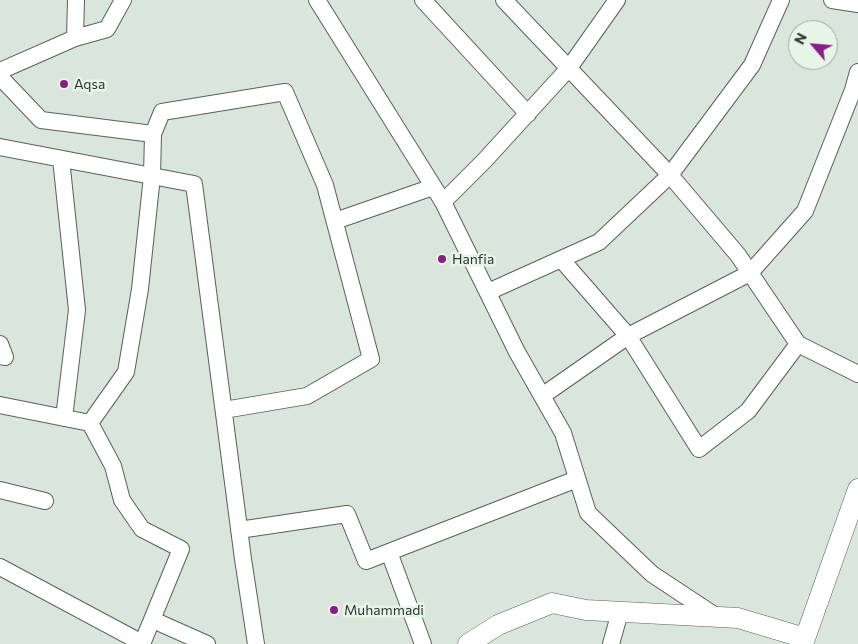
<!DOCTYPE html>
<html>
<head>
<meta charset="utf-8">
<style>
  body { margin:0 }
  #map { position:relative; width:858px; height:644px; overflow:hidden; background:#dae6db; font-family:Commissioner,sans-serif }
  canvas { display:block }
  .north { position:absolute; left:788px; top:20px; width:50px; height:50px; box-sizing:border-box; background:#e7f4e8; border:1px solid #9ea89f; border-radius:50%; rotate:297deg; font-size:14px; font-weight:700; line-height:20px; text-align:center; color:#313632 }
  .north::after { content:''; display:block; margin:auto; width:18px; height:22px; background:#881f86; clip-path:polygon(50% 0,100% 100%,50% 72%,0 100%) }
</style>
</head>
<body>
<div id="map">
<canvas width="858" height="644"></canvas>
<div class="north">N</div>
</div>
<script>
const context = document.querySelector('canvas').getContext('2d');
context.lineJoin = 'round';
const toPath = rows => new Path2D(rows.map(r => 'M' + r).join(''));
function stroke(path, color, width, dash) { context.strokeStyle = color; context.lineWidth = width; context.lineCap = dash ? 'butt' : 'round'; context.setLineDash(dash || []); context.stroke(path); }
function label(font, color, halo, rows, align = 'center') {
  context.font = font + ' Commissioner,sans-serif'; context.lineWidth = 5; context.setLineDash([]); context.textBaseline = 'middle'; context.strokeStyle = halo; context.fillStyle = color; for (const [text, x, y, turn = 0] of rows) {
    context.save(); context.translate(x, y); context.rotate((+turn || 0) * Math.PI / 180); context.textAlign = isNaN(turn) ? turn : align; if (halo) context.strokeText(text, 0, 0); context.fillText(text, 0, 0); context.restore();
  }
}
const minor = toPath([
  [317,0,443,202,517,352,563,433,588,513,652,574,717,617],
  [423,0,528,114],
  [504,0,670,175,738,255,798,344,858,374],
  [832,0,858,4],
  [75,38,76,0],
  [0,71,75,38,107,29,123,0],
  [0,77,41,120,153,134,152,176,140,289,126,372,90,423],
  [153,134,162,112,285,92,325,185,371,359,307,396,224,410],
  [0,147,194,184,243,559,256,644],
  [61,159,77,310,64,418],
  [443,202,485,160,569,68,617,0],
  [335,221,433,187],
  [561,259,628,336,699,449,748,411,798,344],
  [488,292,599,242,670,175,752,65,781,0],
  [0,344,5,357,0,356],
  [542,396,628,336,750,273,805,211,853,90,858,72],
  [0,405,90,423],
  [90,423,113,466,122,500,142,529,181,549,142,644],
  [0,490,45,501],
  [239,530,347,514,366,561,577,479],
  [389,552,423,644],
  [0,567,142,643],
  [153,620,207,644],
  [611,644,620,612]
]);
const tertiary = toPath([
  [468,644,498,625,552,603,586,610,738,618,805,638],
  [803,644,858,489]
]);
stroke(minor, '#576259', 18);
stroke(tertiary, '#576259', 21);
stroke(minor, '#fff', 16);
stroke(tertiary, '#fff', 20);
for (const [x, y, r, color] of [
  [64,84,5,"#881f86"],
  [442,259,5,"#881f86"],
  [334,610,5,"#881f86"]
]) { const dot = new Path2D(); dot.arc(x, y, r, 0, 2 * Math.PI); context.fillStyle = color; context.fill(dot); stroke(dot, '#e7f4e8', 2); }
label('14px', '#313632', '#e7f4e8', [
  ["Aqsa",74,84],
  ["Hanfia",452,259],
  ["Muhammadi",344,610]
], 'left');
</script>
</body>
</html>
